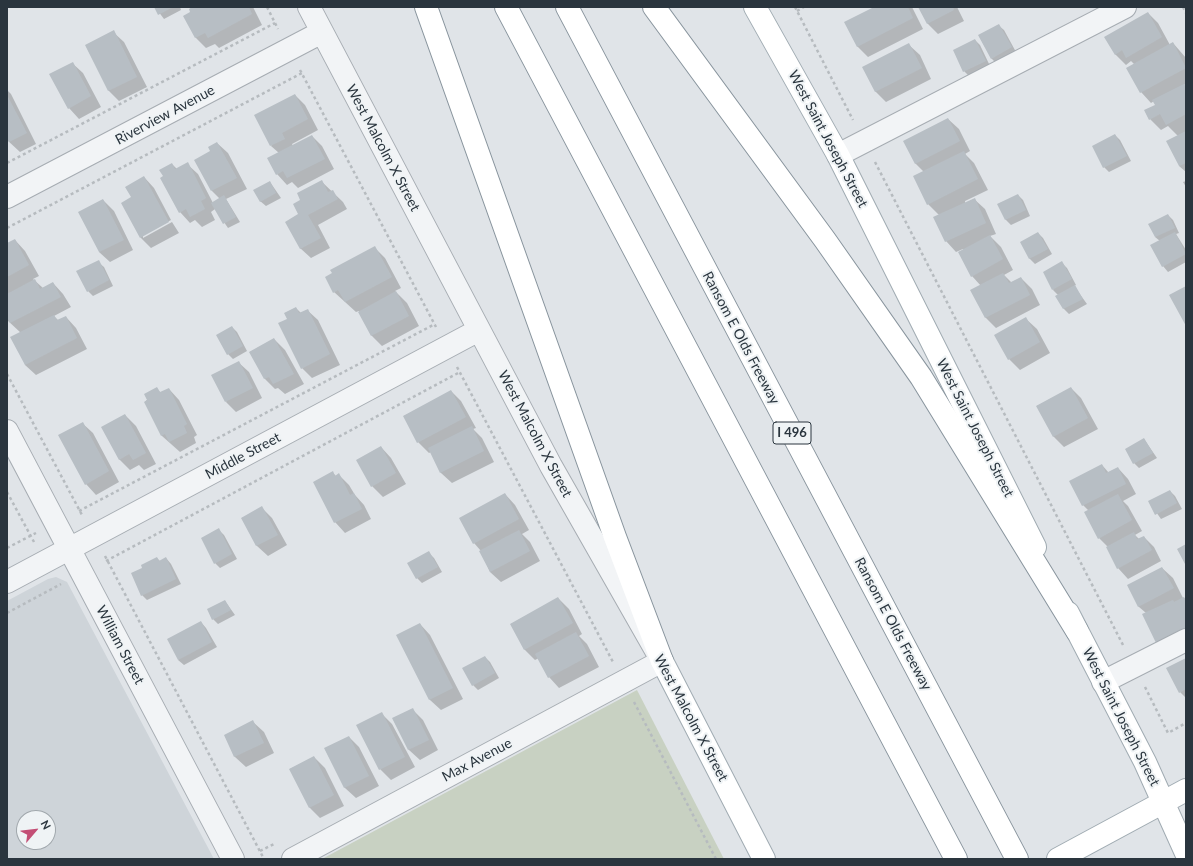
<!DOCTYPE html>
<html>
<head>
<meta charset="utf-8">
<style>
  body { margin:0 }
  #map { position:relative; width:1193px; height:866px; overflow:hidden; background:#e0e4e8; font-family:Lato,sans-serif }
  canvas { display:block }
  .frame { position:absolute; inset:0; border:8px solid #2a353e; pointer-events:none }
  .north { position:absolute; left:16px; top:810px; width:40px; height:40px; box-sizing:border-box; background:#eff3f5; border:1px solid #a0a7ac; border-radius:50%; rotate:62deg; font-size:11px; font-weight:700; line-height:16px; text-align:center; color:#2a353e }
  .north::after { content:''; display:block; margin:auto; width:14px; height:18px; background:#c34e75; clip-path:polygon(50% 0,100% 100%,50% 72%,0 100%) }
</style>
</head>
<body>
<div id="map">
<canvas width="1193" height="866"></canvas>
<div class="frame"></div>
<div class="north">N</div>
</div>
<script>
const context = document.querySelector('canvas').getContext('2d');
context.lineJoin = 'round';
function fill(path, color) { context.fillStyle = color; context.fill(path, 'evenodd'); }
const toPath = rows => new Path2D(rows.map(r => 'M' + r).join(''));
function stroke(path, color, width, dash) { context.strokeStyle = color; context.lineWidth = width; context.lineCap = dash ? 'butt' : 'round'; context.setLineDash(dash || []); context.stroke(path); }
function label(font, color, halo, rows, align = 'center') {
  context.font = font + ' Lato,sans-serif'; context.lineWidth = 4; context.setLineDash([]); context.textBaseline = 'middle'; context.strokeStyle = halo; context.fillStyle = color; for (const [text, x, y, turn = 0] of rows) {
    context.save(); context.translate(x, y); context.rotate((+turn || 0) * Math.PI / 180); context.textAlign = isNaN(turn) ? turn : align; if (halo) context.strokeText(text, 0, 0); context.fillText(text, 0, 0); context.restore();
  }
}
fill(toPath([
  [56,577,67,582,214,859,7,859,7,601,48,579],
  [24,818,48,818,48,842,24,842]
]), '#ced4d9');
fill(toPath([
  [637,690,724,859,322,859]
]), '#c8d1c2');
fill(toPath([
  [155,7,180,7,181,10,164,19],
  [194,7,253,7,262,25,219,48,215,44,206,48,196,38,184,16,192,12],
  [876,7,912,7,923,29,868,57,857,46],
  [919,7,957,7,964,21,938,34,928,24],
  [1148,13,1158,23,1170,45,1173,43,1186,58,1186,84,1184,85,1186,87,1186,172,1179,166,1178,136,1168,126,1161,130,1150,119,1156,105,1154,101,1151,103,1141,92,1135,65,1131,61,1126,65,1115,54],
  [998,25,1004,30,1016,52,997,64,992,59,979,36],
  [113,32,124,42,147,87,119,101,109,91,86,46],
  [975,40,980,45,990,66,969,76,964,71],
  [909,45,920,55,931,79,886,102,875,91],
  [72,63,83,73,101,107,79,119,69,108],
  [7,90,11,94,36,144,20,152,7,140],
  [295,95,305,105,318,130,292,144,293,146,312,136,322,146,334,169,298,188,292,182,287,185,277,174,279,153,271,146],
  [948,119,959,129,970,151,965,154,974,163,988,190,965,201,965,203,974,199,985,209,996,234,990,236,1001,247,1013,270,1004,275,1012,283,1021,278,1032,289,1040,305,996,328,986,318,972,290,981,286,972,276,963,249,956,252,946,241,939,215,928,204,924,172,915,163],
  [1115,135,1120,140,1131,161,1109,172,1104,167],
  [217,143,228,153,247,189,226,199,240,222,228,228,215,209,211,212,215,220,202,227,195,220,190,223,180,212,172,164,177,169,187,164,198,174,213,203,220,199,212,191,211,152],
  [144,177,154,188,171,220,143,235,143,238,172,222,179,233,151,248,141,238,132,198],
  [321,181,343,202,347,209,318,225,330,248,311,258,300,248,300,214,302,201],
  [1186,181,1186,187,1183,182],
  [270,182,281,198,266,206,260,201],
  [1018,195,1023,200,1030,216,1011,225,1006,220,998,204],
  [103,200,114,211,133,250,110,262,99,252],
  [1168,215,1173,220,1179,233,1176,234,1186,250,1186,262,1168,272,1163,266,1160,241,1155,237],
  [1038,233,1043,238,1052,254,1035,264,1030,259,1021,243],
  [15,240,25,251,39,276,33,279,43,288,53,283,63,294,71,307,54,316,59,321,66,317,76,328,87,349,36,375,25,365,21,333,7,320,7,244],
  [374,247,385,258,401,288,395,291,407,303,419,326,382,346,372,336,359,311,356,312,334,292],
  [98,262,104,267,113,286,93,296,88,291],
  [1062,263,1067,268,1076,285,1074,286,1087,304,1069,314,1064,309,1057,296,1058,295,1053,290],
  [296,308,301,313,307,310,318,320,340,365,312,378,302,368,289,319],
  [1026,319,1037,329,1050,353,1020,370,1009,359],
  [232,327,237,332,247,351,233,359,228,354],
  [274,339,285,350,304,384,285,394,278,388,275,389,265,379,250,352],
  [238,362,249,372,262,398,236,412,226,402],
  [1071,388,1081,398,1098,429,1064,447,1054,437,1037,406],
  [157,389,161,393,169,389,179,400,197,435,194,437,196,443,180,452,162,436,145,402],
  [451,391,461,401,476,428,473,429,482,438,494,462,452,483,441,473,431,452,429,453,418,442,404,416],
  [125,415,136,426,156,464,144,470,139,465,130,470,119,459],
  [82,423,93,433,119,482,96,495,86,484],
  [1144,439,1157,458,1139,468,1134,463],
  [381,447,391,458,406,484,383,497,372,486],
  [1102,465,1109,473,1118,468,1128,479,1136,494,1123,501,1128,506,1142,531,1135,535,1139,539,1144,537,1154,547,1161,561,1128,579,1118,568,1108,547,1099,538,1089,511,1083,505],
  [332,472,336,476,339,475,349,485,355,495,364,505,371,519,345,533,335,522],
  [1170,491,1175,496,1182,509,1161,519,1149,502],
  [505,494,515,505,529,530,522,534,530,542,540,561,501,582,490,572,481,551,474,543],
  [262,508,272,518,287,545,268,556,257,546,242,518],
  [219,530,224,535,237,559,220,568,215,563],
  [429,553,434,558,442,572,422,583,417,578],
  [157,558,160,561,166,558,171,564,181,584,147,600,142,595,144,568],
  [1162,568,1173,578,1183,598,1186,600,1186,647,1139,607,1128,586],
  [558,598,569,609,582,634,579,636,587,644,599,667,559,688,549,677,539,658,535,660,525,650,511,624],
  [225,601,235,615,218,624,213,619],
  [201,622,206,628,217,647,184,665,178,660],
  [420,624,430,635,463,699,441,710,430,700,398,636],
  [485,657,490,662,499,678,478,690,473,685],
  [1186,659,1186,698,1180,692],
  [412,709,423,720,438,750,420,760,409,750,393,719],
  [381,713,392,724,415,767,391,780,380,769],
  [253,722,264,732,274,753,246,767,235,757,225,736],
  [349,737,359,747,379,786,356,798,345,788,325,749],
  [314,757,325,768,344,806,320,818,310,808,290,769]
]), '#0003');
fill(toPath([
  [154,7,173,7,158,15],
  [192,7,249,7,252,14,208,38,205,33,195,38,183,16,190,12,189,9],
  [874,7,908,7,913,18,857,47,844,22],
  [918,7,953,7,954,10,927,24],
  [1148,12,1162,37,1126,58,1122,50,1115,55,1104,37],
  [999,24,1012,47,991,59,978,35],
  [114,30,137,77,108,91,85,45],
  [975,39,986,61,963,72,953,50],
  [1173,42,1186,68,1140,93,1126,68],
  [909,43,922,68,875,92,862,67],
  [73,62,91,96,68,109,49,74],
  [1184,84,1186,87,1186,114,1166,125,1160,114,1149,120,1144,110,1155,105,1152,100],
  [295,94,308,119,282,133,285,139,270,146,254,115],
  [7,95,27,133,9,142,7,138],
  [948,118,960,141,915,164,903,141],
  [1186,131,1186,163,1179,166,1166,141],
  [1115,134,1127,156,1103,168,1092,146],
  [312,135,325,159,287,178,283,171,276,175,267,158],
  [217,142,237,178,211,191,194,160,210,151,208,147],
  [964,151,978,179,927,205,913,176],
  [188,162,206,198,201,201,205,209,190,217,186,209,179,213,160,178,163,176,159,170,172,163,175,169],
  [144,176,169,222,140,238,121,203,131,197,125,187],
  [322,180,328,192,333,190,338,199,308,215,321,238,300,249,285,222,298,214,293,204,300,200,297,193],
  [270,181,276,193,260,202,253,190],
  [1018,194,1026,210,1005,220,997,204],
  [224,195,236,217,223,224,211,203],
  [975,198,986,223,945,242,933,217],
  [103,199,124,240,99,252,78,212],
  [1168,214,1175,228,1155,237,1148,224],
  [1038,232,1048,249,1029,259,1020,242],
  [1175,232,1186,254,1162,267,1150,245],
  [990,235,1003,259,971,277,958,252],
  [15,239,29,265,7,277,7,243],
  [375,246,392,277,345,302,338,290,333,293,325,277,332,273,330,270],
  [99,260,109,280,87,292,76,271],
  [1062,261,1072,279,1052,290,1043,272],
  [1003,273,1009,283,1021,277,1030,295,985,318,970,290],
  [35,279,40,289,53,282,61,297,10,323,7,317,7,294],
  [1075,285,1083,299,1063,309,1055,296],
  [1186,286,1186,326,1169,295],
  [396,291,409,316,371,336,358,312],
  [296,307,299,313,308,309,330,354,301,369,278,323,287,319,284,313],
  [54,315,57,320,66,316,77,338,25,365,10,337],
  [1026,317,1040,342,1008,360,994,335],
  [232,326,243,346,227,355,216,335],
  [274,338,294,374,273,384,269,377,264,379,249,352],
  [239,361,253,388,225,402,211,375],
  [157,387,160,392,169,388,187,424,184,426,187,433,169,442,165,434,161,436,144,402,147,400,144,394],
  [1071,387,1088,418,1053,437,1036,406],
  [451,390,466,417,417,443,403,416],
  [125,414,146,453,133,460,129,454,119,460,101,427],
  [83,422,109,471,85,485,58,435],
  [472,426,484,451,440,473,428,448],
  [1144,438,1153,453,1133,464,1125,449],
  [381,446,396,473,371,487,356,460],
  [1102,464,1106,473,1118,467,1126,484,1082,506,1069,481],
  [333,471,335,476,339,473,350,495,354,493,362,509,334,523,313,482],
  [1170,490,1177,503,1155,515,1148,501],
  [505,493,519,519,473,544,459,518],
  [1118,494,1132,520,1098,539,1084,512],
  [262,506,278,535,256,546,241,518],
  [219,528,232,554,214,564,201,538],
  [519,530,530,551,490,572,479,551],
  [1134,532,1137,539,1144,536,1152,550,1117,569,1106,547],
  [1186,544,1186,563,1185,564,1177,549],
  [429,551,438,567,416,579,407,563],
  [157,557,159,561,166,557,176,579,141,596,131,573,142,568,141,565],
  [1162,567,1174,588,1138,607,1127,585],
  [558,597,573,623,524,650,510,624],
  [1184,597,1186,600,1186,631,1157,645,1142,614,1173,600,1174,602],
  [225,600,231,610,212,620,207,609],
  [201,621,212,642,178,660,167,639],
  [420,623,453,688,429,700,396,635],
  [576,632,589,656,548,678,535,654],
  [485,656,495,673,472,686,462,668],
  [1186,658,1186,689,1179,693,1166,668],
  [413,708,429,740,408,750,392,718],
  [382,712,405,757,379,770,356,725],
  [253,720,264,743,234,757,224,735],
  [349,736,369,776,344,788,324,748],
  [314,756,334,795,309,808,289,769]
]), '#b7bec4');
const minor = toPath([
  [838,155,1125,7],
  [7,197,322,32],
  [7,431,233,859],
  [7,582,479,330],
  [1103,682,1186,640],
  [293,859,662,661,551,466,309,7]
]);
const major = toPath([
  [755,7,838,155,1035,547],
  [1068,613,1145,762,1186,853],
  [662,661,764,859],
  [1058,859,1186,790]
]);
const highway = toPath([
  [426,7,615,537,662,661],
  [506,7,956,859],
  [567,7,1017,859],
  [654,7,825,240,921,377,1077,631]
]);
stroke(minor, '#a6acb2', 24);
stroke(major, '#a0abb2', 24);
stroke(highway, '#88949d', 24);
stroke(toPath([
  [267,7,278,29],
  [795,7,853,120],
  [1183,7,1186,13],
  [797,11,804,7],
  [300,70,436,327],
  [875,162,1123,645],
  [7,163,275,23],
  [7,228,302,73],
  [457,367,613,662],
  [7,374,82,515],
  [7,492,34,542],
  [79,511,435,324],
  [7,548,36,533],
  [105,556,264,859],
  [106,561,460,372],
  [7,613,61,584],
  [1145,687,1168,733,1186,723],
  [634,702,716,859],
  [260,851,274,844]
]), '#b6bbbf', 2.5, [3, 3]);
stroke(minor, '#f2f4f6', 22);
stroke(major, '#fff', 22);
stroke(highway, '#fff', 22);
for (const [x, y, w] of [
  [792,433,38]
]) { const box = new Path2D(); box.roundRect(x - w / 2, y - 11, w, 22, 3); context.fillStyle = '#eff3f5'; context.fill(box); stroke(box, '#2a353e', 1); }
label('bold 13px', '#2a353e', null, [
  ["I 496",792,433]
]);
label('14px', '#2a353e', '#eff3f5', [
  ["Riverview Avenue",165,115,-28],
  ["West Saint Joseph Street",828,139,62],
  ["West Malcolm X Street",383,148,62],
  ["Ransom E Olds Freeway",741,338,62],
  ["West Saint Joseph Street",975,428,63],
  ["West Malcolm X Street",535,434,62],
  ["Middle Street",243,456,-28],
  ["Ransom E Olds Freeway",893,624,62],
  ["William Street",120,645,62],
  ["West Saint Joseph Street",1121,717,63],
  ["West Malcolm X Street",691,718,62],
  ["Max Avenue",477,760,-28]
]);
</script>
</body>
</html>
